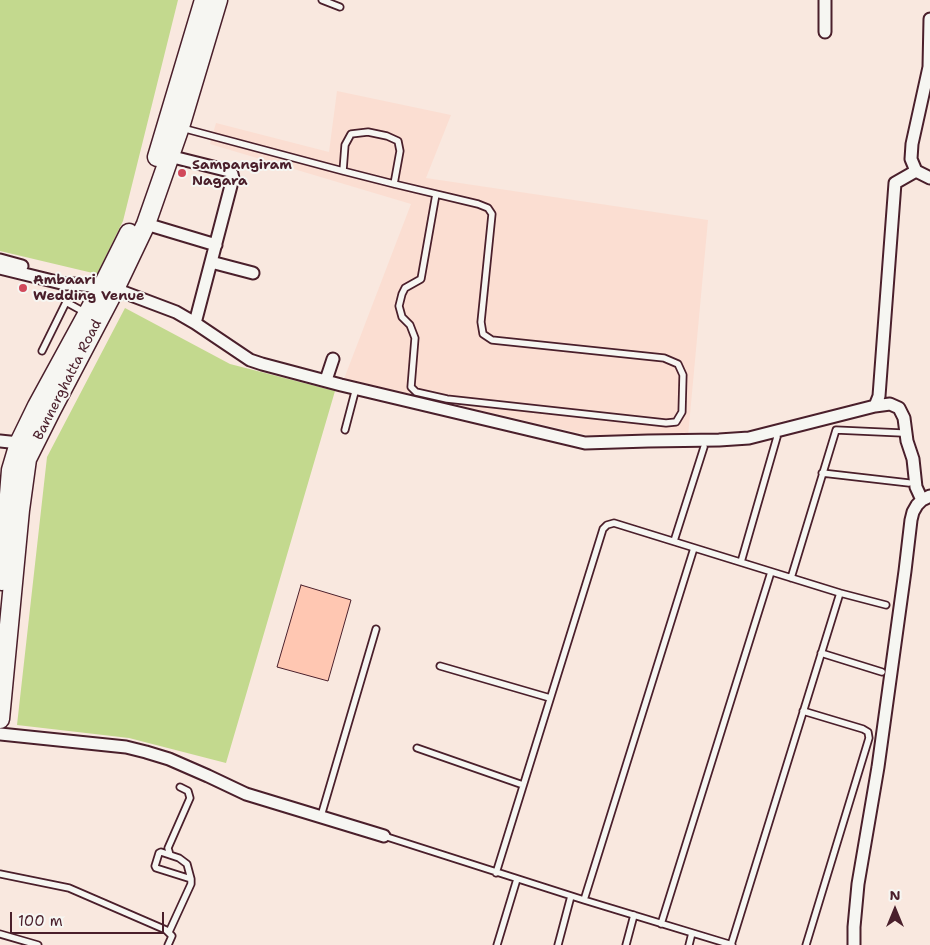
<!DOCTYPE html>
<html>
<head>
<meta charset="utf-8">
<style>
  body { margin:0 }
  #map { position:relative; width:930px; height:945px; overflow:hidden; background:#f9e8df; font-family:"Shantell Sans",sans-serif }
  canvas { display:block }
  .north { position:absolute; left:870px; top:885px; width:50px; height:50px; -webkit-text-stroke:4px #f6f6f2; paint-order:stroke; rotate:0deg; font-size:14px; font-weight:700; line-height:20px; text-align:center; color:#4a1f2b }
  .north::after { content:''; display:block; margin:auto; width:18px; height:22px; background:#4a1f2b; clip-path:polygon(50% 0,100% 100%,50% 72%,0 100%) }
  .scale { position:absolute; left:10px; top:912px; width:154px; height:22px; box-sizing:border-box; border:2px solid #4a1f2b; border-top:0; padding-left:6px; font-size:15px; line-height:18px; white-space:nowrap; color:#4a1f2b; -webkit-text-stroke:4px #f6f6f2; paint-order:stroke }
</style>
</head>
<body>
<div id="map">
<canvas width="930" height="945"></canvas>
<div class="north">N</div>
<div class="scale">100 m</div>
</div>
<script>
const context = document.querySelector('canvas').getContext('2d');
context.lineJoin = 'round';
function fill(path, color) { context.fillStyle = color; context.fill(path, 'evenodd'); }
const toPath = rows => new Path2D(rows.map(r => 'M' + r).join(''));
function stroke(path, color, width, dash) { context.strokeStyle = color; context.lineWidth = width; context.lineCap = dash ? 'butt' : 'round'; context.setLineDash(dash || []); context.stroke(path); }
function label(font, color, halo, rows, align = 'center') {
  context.font = font + ' "Shantell Sans",sans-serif'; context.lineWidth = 4; context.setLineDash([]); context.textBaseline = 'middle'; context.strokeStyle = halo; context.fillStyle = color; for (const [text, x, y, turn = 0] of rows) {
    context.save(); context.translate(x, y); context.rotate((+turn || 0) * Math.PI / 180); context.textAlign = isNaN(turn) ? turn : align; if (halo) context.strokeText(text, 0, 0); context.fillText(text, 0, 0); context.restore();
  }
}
fill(toPath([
  [337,91,451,115,426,178,708,220,688,436,588,435,344,379,411,204,210,144,216,123,329,152]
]), '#fbded2');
fill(toPath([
  [0,0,178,0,123,221,97,274,0,251],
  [125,308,230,364,335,391,226,763,129,738,17,725,47,457]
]), '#c3d98e');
const building = toPath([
  [301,585,351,600,328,681,277,667,301,585]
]);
fill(building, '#ffc7b2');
stroke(building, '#4a1f2b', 1);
const service = toPath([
  [322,0,340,7],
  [182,128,343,171,394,184,478,204,488,208,492,214,481,322,483,334,492,340,664,358,678,364,683,375,682,412,676,422,666,423,447,399,416,392,411,387,415,338,410,325,402,317,399,306,402,294,405,288,421,279,436,194],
  [343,171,345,145,351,134,368,132,387,136,398,141,400,151,394,184],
  [66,302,86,313],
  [42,351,75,284],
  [345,430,356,388],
  [822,473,909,483],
  [674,541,704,447],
  [741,562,777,437],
  [791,578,836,430,902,433],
  [821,653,882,672],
  [440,666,550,698],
  [803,711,863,729,868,732,869,738,806,945],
  [417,748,523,785],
  [321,816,376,629],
  [384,836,584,900,732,945],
  [170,855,161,852,159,853,155,866,156,868,191,879],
  [496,873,603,529,607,525,614,523,840,593,886,605],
  [0,874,69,888,166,930,172,936,168,945],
  [584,900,694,548],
  [661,924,771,572],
  [169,932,191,884,191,879,187,864,179,858,170,855,168,848,190,798,188,791,180,787],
  [0,934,38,945],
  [497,945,517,879],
  [558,945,571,896],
  [626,945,634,915],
  [689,945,692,933],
  [731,945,840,593]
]);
const minor = toPath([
  [930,19,929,67,912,144,911,159,916,171,930,178],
  [825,32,825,0],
  [169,156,229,171,232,174,233,178,195,323],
  [146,224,216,245],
  [0,260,22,266],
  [211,262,253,273],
  [0,268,65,284,75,284,115,289,176,312,195,323,250,360,262,364,341,385,585,443,648,441,719,440,749,438,875,406,890,404,899,408,904,418,907,441,913,459,916,487,922,500],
  [326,380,333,359],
  [875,406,879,396,895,183,916,171],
  [0,441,19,443],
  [0,734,126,747,146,752,169,759,208,776,246,794,384,836],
  [854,945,854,927,858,884,878,767,905,571,911,520,913,512,917,505,922,500,930,496]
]);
const primary = toPath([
  [157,157,204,0],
  [2,581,11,470,19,443,37,406,102,287,129,233],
  [0,719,20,510,27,459,51,411,115,289,146,224,180,127,218,0]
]);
stroke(service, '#4a1f2b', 9);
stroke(minor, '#4a1f2b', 15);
stroke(primary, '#4a1f2b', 21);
stroke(service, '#f6f6f2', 5.5);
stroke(minor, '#f6f6f2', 11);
stroke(primary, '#f6f6f2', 18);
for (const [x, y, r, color] of [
  [182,173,5,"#d1495b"],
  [23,288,5,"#d1495b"]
]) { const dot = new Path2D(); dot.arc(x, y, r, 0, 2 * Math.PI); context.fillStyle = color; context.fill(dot); stroke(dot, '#f6f6f2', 2); }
label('bold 14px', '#4a1f2b', '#f6f6f2', [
  ["Sampangiram",192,165],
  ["Nagara",192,181],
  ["Ambaari",33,280],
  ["Wedding Venue",33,296]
], 'left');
label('14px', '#4a1f2b', '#f6f6f2', [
  ["Bannerghatta Road",68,380,-63]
]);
</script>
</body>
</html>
